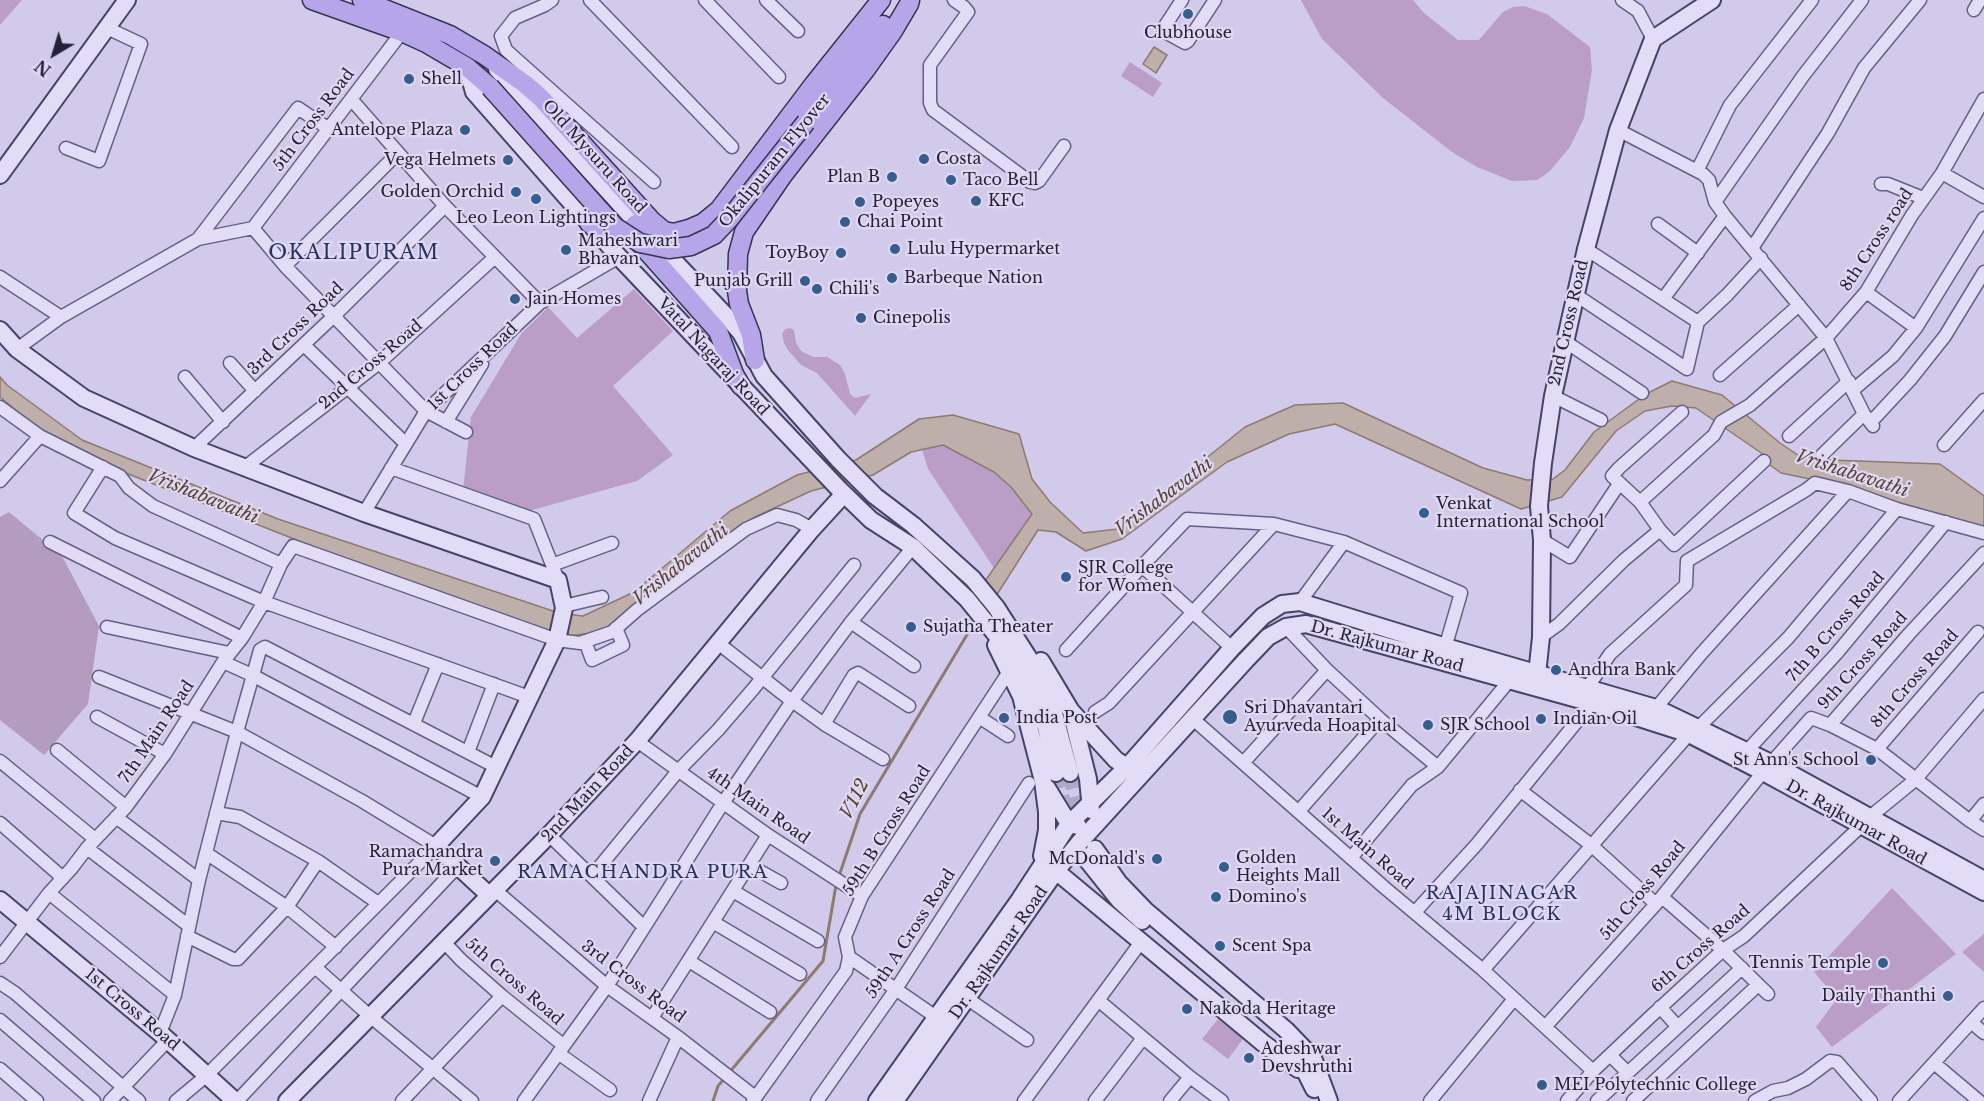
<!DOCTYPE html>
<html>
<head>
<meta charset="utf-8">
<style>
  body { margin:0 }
  #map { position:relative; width:1984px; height:1101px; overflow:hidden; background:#d2caeb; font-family:"Libre Baskerville",serif }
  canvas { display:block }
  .north { position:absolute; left:24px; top:24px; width:60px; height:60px; -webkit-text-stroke:4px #e0d8f3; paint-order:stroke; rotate:218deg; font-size:16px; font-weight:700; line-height:24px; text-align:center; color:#232238 }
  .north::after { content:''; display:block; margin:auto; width:21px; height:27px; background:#232238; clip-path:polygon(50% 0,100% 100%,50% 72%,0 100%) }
</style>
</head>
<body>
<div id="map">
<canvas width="1984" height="1101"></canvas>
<div class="north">N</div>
</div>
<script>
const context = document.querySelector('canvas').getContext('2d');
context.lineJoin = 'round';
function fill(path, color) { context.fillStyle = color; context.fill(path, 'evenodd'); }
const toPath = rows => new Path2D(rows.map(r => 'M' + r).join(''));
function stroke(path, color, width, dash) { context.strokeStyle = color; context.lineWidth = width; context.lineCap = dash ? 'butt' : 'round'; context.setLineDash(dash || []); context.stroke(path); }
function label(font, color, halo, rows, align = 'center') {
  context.font = font + ' "Libre Baskerville",serif'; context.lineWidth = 4.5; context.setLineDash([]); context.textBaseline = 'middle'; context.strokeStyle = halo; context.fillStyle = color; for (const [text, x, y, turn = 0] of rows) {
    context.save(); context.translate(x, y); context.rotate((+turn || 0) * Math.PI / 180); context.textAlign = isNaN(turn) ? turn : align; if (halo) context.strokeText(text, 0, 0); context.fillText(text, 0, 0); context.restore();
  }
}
fill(toPath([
  [0,0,22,0,0,25],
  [1301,0,1413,0,1424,13,1458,40,1479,40,1503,12,1513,7,1524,6,1547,14,1590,47,1592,70,1584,118,1570,147,1549,172,1537,180,1512,181,1477,167,1452,152,1383,98,1322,39],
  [1130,62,1162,83,1153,97,1121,76],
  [634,289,673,331,613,386,673,455,637,481,525,512,463,490,471,417,521,334,548,307,577,338],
  [790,328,794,330,796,343,801,351,813,357,827,357,840,365,845,374,850,394,855,398,871,394,855,416,817,373,801,365,788,350,784,343,782,334,785,329],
  [943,445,994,472,1011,487,1032,514,994,568,928,469,922,449],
  [1892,888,1956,954,1832,1047,1816,1027,1837,999,1814,972],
  [1984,934,1984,972,1962,952],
  [1218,1019,1243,1039,1228,1059,1202,1039]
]), '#ba9ec8');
fill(toPath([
  [9,512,62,556,99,626,88,704,44,755,0,720,0,517]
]), '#b39cbe');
const water = toPath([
  [1154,47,1167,55,1156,73,1143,64,1154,47],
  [0,377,7,385,82,440,278,519,559,613,583,616,634,592,730,511,797,475,856,460,919,419,953,415,1019,434,1032,479,1050,502,1083,533,1118,529,1245,427,1295,405,1343,403,1483,468,1527,480,1553,479,1565,470,1594,432,1646,394,1672,381,1722,395,1780,443,1804,459,1940,464,1984,496,1984,527,1922,514,1839,485,1781,473,1770,465,1767,457,1696,408,1672,406,1645,411,1616,431,1562,497,1521,509,1335,424,1289,434,1227,462,1122,539,1086,551,1056,532,1038,530,996,596,983,584,1032,514,1011,487,994,472,943,445,911,452,873,475,811,491,755,517,731,532,647,597,611,630,564,637,450,600,118,470,43,433,0,397,0,377]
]);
fill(water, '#bfafaa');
stroke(water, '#8d7a71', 1.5);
stroke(toPath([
  [839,876,860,814,977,618],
  [728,1074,823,961,836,885],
  [713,1101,718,1086,724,1079]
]), '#8d7a71', 3);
stroke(toPath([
  [1056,773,1058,786,1076,843,1084,856],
  [1070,773,1083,825]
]), '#afa8c7', 16, [16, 8]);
const street = toPath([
  [552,0,545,5,515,18,501,36,506,50,654,182],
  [590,0,732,147],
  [705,0,779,77],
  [766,0,798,31],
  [954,0,964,7,968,12,930,65,930,103,933,110,1030,182,1035,183,1039,181,1064,146],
  [1182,0,1163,29,1165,32,1185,43,1188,41,1215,0],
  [1622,0,1638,11,1653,39],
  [1974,10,1980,0],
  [351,99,445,206,540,303],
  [1618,130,1703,174,1709,180,1715,202,1725,216,1826,338,1864,414,1873,426],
  [66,148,99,161,141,44,107,28],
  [1697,171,1730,105,1812,0],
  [1942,173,1984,197],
  [1881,184,1888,184,1923,198],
  [1715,202,1803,76,1862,0],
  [1658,224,1698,253],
  [253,228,285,266,426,411,466,432],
  [253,228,402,32],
  [198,239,298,108,329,129],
  [1752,248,1828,133,1864,68,1920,0],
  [1586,249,1698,322,1727,295,1761,258],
  [285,266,398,153],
  [0,277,61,317],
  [1866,292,1916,328,1984,218],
  [1576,295,1687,369,1698,322],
  [1663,299,1725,216],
  [1566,342,1642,393],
  [304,345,406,444],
  [17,349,61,317,198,239,253,228],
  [230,363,255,391],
  [1720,375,1799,305],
  [185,377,223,422],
  [1853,390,1893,356,1916,328],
  [1553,396,1601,420],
  [0,407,40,436,120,476,129,488,153,506,281,564],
  [446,422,482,364],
  [1871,422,1910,380,1945,336,1984,272],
  [1789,436,1849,381],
  [1944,445,1984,400],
  [194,448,334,316,445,206],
  [1822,455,1864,414],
  [103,467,74,513,115,538,264,602,529,697],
  [244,468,379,363,495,257],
  [391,468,534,519,558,580],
  [0,481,40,436],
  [1640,502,1612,476,1619,468,1682,412],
  [364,513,426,411,540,303,619,257],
  [1660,530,1674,545,1764,461],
  [1542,540,1570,557,1619,484],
  [50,542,242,638],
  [552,565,612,543],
  [1142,566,1232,648],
  [1300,602,1344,542],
  [564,606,602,597],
  [851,622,914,666],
  [107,627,229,653],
  [1286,627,1327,670,1380,719,1438,767],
  [1541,637,1559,624,1624,560,1660,530,1640,502,1714,435,1721,422,1750,405,1826,338,1866,292,1912,215,1942,173,1984,99],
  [585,641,592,660,623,645,616,628],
  [1066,650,1142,566,1187,519,1274,524,1344,542,1461,593,1443,655],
  [223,662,252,675,482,797],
  [99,677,237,732,362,801,436,846,206,1076,176,1101],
  [1588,687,1610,654,1686,585,1687,561,1806,490,1815,483,1848,491,1897,509,1984,533],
  [1656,708,1701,654,1848,491],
  [1095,712,1109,703,1274,524],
  [97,717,165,754],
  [979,717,1008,736],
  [1193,719,1385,888,1483,970,1593,1071],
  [414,723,438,664],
  [824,724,854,675,858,673,909,706],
  [1830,725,1877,749,1970,821,1984,804],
  [637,741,768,835,862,896],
  [1877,749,1978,632],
  [57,750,126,807],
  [1747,751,1837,653,1946,522],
  [468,752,494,684],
  [883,759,824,724,792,701,851,622,913,547],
  [0,761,95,839],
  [1243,763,1327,670],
  [1520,790,1591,845,1656,904],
  [1299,811,1380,719],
  [1871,816,1915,780,1984,699],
  [116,817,199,880],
  [1970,821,1984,830],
  [0,823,63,878],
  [549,835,644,927],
  [87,848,189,926],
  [206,853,287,907,336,947],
  [1351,858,1412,785,1438,767,1509,681],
  [318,861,378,903],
  [749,865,781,883],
  [592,876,678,771,718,730,754,688,854,565],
  [495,890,607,986,678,1037,755,1097],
  [733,891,818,941],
  [49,893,175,995],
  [1662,897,1723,950,1768,994],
  [1415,912,1477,844,1592,703],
  [713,922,800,974],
  [187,936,233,959,238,959,287,907,318,861,240,817,216,813],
  [445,943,461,960,502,996,563,1045],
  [0,957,49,893,71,869,87,848,126,807,165,754,223,662,242,638,264,602,281,564,293,546,557,640,580,643,612,632,637,610,746,529,777,515,796,520,812,529],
  [849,957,936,1017],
  [689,961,770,1012],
  [315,967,371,1017,472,1101],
  [1483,970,1689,734,1699,727,1788,638,1897,509],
  [0,983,15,993,139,1101],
  [968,999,1027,1040],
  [1098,1000,1190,1077,1222,1101],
  [1660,1007,1677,1026],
  [652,1018,768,835],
  [0,1020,94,1101],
  [1971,1022,1984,1033],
  [1545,1027,1656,904,1763,772,1811,718,1830,725,1909,634,1984,553],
  [160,1033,175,995,199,880,237,732,260,650,265,647,496,767],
  [558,1053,610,1090],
  [1610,1055,1627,1072],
  [1934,1063,1979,1101],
  [0,1069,37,1101],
  [110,1101,168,1040],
  [237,1101,458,866],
  [402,1101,502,996],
  [524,1101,607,986,723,803,792,701,718,643],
  [649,1101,678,1037],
  [753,1101,846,971,849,957,845,937,862,896,1008,673],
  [817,1101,896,989,1029,783],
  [1024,1101,1141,942],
  [1095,1101,1143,1038],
  [1170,1101,1190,1077],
  [1430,1101,1514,999],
  [1567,1101,1593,1071,1649,1018,1723,950,1744,936,1861,826],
  [1597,1101,1742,968],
  [1633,1101,1758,985],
  [1755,1101,1773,1091,1788,1088,1806,1079,1830,1061,1837,1062,1871,1101],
  [1899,1101,1984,1008]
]);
const secondary = toPath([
  [467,67,474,92,619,257,839,489,871,520,913,547,967,599,1006,647,1028,684,1046,727,1056,773],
  [497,69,630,215],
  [0,175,127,0],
  [655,241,728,318,741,333,764,376,838,459,875,496,913,525,973,579,996,607,1030,660,1051,702,1070,773],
  [0,330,17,349,84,398,194,448,364,513,558,580,564,608,557,640,482,797,436,846,489,895],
  [996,645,1021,696,1043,781,1047,812,1047,830,1042,856],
  [1041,661,1071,711,1116,760,1127,767],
  [1536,684,1541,637,1542,540,1539,506,1543,463,1553,396,1586,249,1618,130,1653,39,1712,0],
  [1072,715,1088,779,1091,810],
  [1047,788,1069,824,1078,826],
  [1095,849,1119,883,1145,910,1286,1030,1313,1058,1329,1101],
  [1084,856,1119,900,1142,921],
  [1056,871,1263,1043,1298,1069],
  [0,900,160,1033,235,1101],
  [1286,1046,1299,1059,1314,1089],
  [287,1101,549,835,637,741,812,529,844,494],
  [877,1101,1020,899,1069,824,1127,767,1232,648,1263,616,1282,604,1300,602,1446,647,1656,708,1771,763,1984,880],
  [895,1101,1056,871,1078,844,1246,660,1268,637,1286,627,1306,624,1592,703,1689,734,1763,772,1984,892]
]);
const primary = toPath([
  [312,0,402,32,426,43,467,67,490,87],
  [362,0,450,35,484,55,525,84,541,98,652,221,664,231,674,233,689,229,703,223,719,210,814,84,881,0],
  [806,122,883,25],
  [589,223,613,239,619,239,636,224],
  [664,231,653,227,644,227,638,232,637,240,718,331,734,374,741,386],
  [755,360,751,335,739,304,737,291,738,254,744,232,783,175,866,69,893,31,909,4,910,0]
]);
stroke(street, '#636086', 15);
stroke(secondary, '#454368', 20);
stroke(primary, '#343354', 21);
stroke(street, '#e3dcf6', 12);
stroke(secondary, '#e3dcf6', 16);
stroke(primary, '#b6a6e9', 18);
const primaryBridge = toPath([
  [490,87,615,227,640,243,669,249,691,246,714,235,730,218,806,122]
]);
stroke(primaryBridge, '#343354', 21, []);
stroke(primaryBridge, '#b6a6e9', 18);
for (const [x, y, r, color] of [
  [1188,14,6,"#355e8f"],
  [409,79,6,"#355e8f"],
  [465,130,6,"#355e8f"],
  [924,159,6,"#355e8f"],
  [508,160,6,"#355e8f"],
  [892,177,6,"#355e8f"],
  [951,180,6,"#355e8f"],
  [516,192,6,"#355e8f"],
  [536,199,6,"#355e8f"],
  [976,201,6,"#355e8f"],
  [860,202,6,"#355e8f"],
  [845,222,6,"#355e8f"],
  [895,249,6,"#355e8f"],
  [566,250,6,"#355e8f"],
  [841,253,6,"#355e8f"],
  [892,278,6,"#355e8f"],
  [805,281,6,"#355e8f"],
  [817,289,6,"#355e8f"],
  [515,299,6,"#355e8f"],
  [861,318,6,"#355e8f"],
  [1424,513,6,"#355e8f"],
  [1066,577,6,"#355e8f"],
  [911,627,6,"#355e8f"],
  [1556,670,6,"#355e8f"],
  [1230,717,8,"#355e8f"],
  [1004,718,6,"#355e8f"],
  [1541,719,6,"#355e8f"],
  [1428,725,6,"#355e8f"],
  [1871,760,6,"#355e8f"],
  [1157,859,6,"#355e8f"],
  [495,861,6,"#355e8f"],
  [1224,867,6,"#355e8f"],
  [1216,897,6,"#355e8f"],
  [1220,946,6,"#355e8f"],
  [1883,963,6,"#355e8f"],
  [1948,996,6,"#355e8f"],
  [1187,1009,6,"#355e8f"],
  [1249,1058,6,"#355e8f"],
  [1542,1085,6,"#355e8f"]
]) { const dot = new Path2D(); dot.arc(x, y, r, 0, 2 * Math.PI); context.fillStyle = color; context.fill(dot); stroke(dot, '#e0d8f3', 2); }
label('16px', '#232238', '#e0d8f3', [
  ["Clubhouse",1188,33,"center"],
  ["Shell",421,79],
  ["Antelope Plaza",453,130,"right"],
  ["Costa",936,159],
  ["Vega Helmets",496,160,"right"],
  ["Plan B",880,177,"right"],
  ["Taco Bell",963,180],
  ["Golden Orchid",504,192,"right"],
  ["KFC",988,201],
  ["Popeyes",872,202],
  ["Leo Leon Lightings",536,218,"center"],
  ["Chai Point",857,222],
  ["Maheshwari",578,241],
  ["Bhavan",578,259],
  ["Lulu Hypermarket",907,249],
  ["ToyBoy",829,253,"right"],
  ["Barbeque Nation",904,278],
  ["Punjab Grill",793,281,"right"],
  ["Chili's",829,289],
  ["Jain Homes",527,299],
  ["Cinepolis",873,318],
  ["Venkat",1436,504],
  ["International School",1436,522],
  ["SJR College",1078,568],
  ["for Women",1078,586],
  ["Sujatha Theater",923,627],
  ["Andhra Bank",1568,670],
  ["Sri Dhavantari",1244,708],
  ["Ayurveda Hoapital",1244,726],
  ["India Post",1016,718],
  ["Indian Oil",1553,719],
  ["SJR School",1440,725],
  ["St Ann's School",1859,760,"right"],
  ["Ramachandra",483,852,"right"],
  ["Pura Market",483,870,"right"],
  ["Golden",1236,858],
  ["Heights Mall",1236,876],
  ["McDonald's",1145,859,"right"],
  ["Domino's",1228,897],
  ["Scent Spa",1232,946],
  ["Tennis Temple",1871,963,"right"],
  ["Daily Thanthi",1936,996,"right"],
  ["Nakoda Heritage",1199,1009],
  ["Adeshwar",1261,1049],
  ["Devshruthi",1261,1067],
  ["MEI Polytechnic College",1554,1085]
], 'left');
label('16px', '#232238', '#e0d8f3', [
  ["5th Cross Road",314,120,-53],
  ["Old Mysuru Road",594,157,48],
  ["Okalipuram Flyover",775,161,-51],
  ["8th Cross road",1877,240,-57],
  ["2nd Cross Road",1569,323,-77],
  ["3rd Cross Road",296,329,-44],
  ["Vatal Nagaraj Road",713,357,47],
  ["2nd Cross Road",371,365,-40],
  ["1st Cross Road",473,367,-44],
  ["7th B Cross Road",1836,627,-49],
  ["Dr. Rajkumar Road",1387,647,15],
  ["9th Cross Road",1863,661,-48],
  ["8th Cross Road",1915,679,-49],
  ["7th Main Road",157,732,-56],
  ["2nd Main Road",588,794,-47],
  ["4th Main Road",758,806,35],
  ["Dr. Rajkumar Road",1856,823,29],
  ["59th B Cross Road",887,831,-58],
  ["1st Main Road",1367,849,41],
  ["5th Cross Road",1643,891,-50],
  ["59th A Cross Road",911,934,-57],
  ["6th Cross Road",1701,949,-41],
  ["Dr. Rajkumar Road",999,953,-55],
  ["5th Cross Road",514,982,41],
  ["3rd Cross Road",633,982,37],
  ["1st Cross Road",132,1010,40]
]);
label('italic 18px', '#564433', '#e0d8f3', [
  ["Vrishabavathi",1852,474,18],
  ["Vrishabavathi",203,497,22],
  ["Vrishabavathi",1164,497,-37],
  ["Vrishabavathi",681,565,-39],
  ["V112",855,799,-63]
]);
context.letterSpacing = '1.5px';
label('18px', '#253360', '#e0d8f3', [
  ["RAMACHANDRA PURA",643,873],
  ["RAJAJINAGAR",1502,894],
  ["4M BLOCK",1502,915]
]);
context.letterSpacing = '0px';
context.letterSpacing = '1.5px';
label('20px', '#253360', '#e0d8f3', [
  ["OKALIPURAM",354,253]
]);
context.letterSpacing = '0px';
</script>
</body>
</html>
